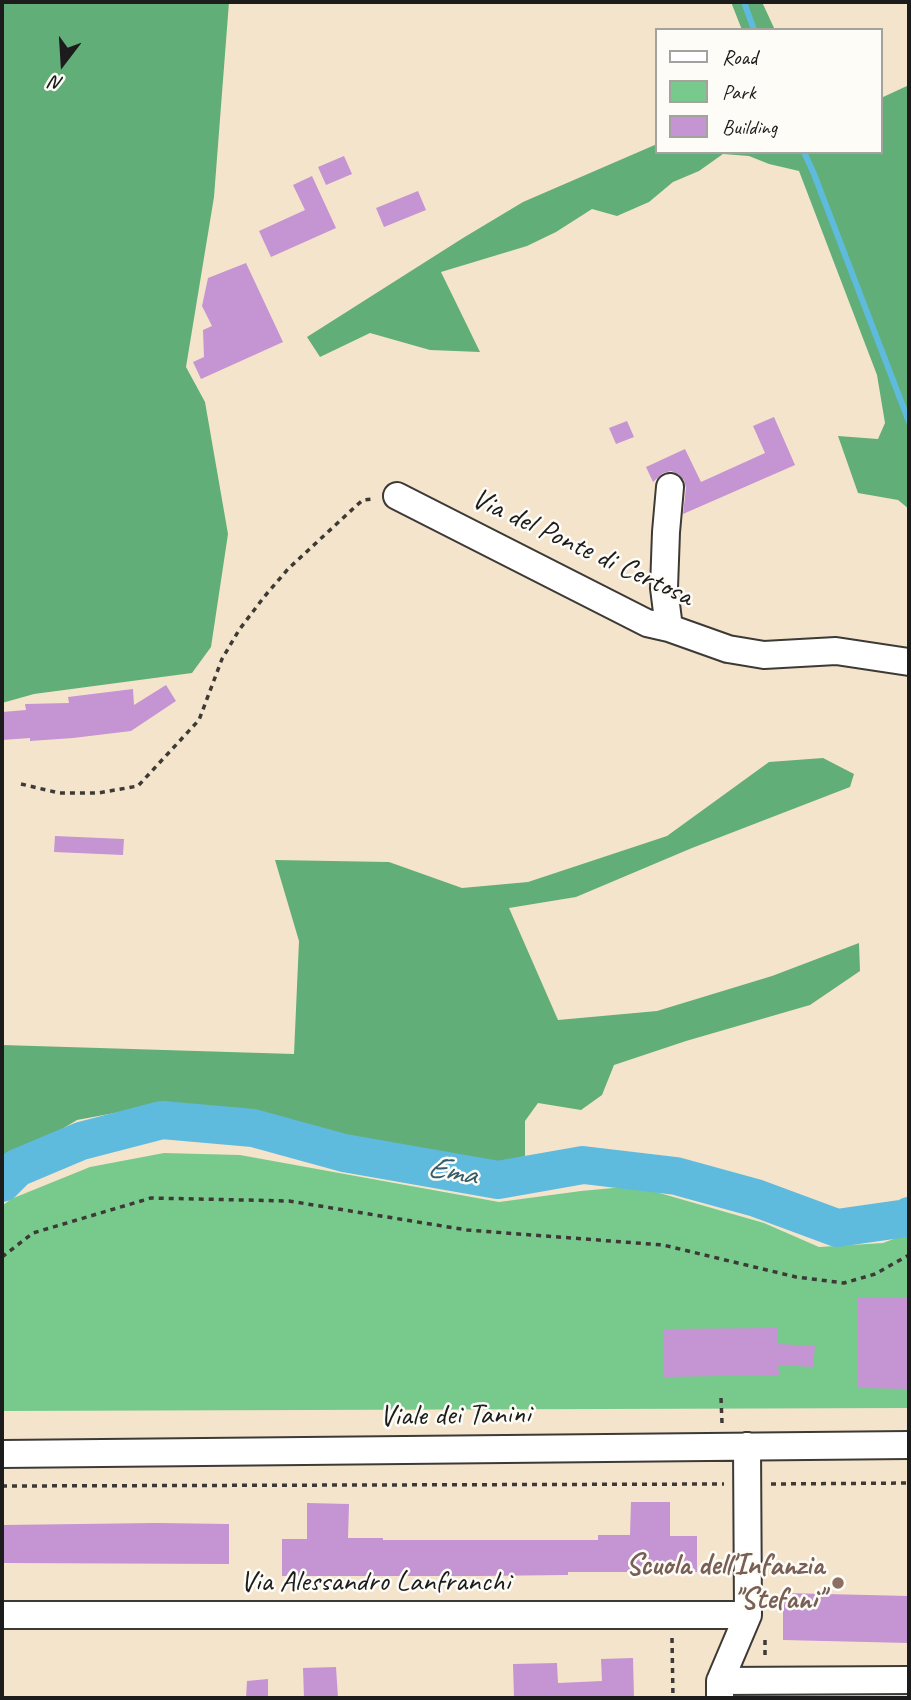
<!DOCTYPE html>
<html>
<head>
<meta charset="utf-8">
<style>
  body { margin:0 }
  #map { position:relative; width:911px; height:1700px; overflow:hidden; background:#f5e4cc; font-family:Caveat,sans-serif }
  canvas { display:block }
  .frame { position:absolute; inset:0; border:4px solid #1c1c1c; pointer-events:none }
  .legend { position:absolute; left:655px; top:28px; width:228px; height:126px; box-sizing:border-box; background:#fdfcf7; border:2px solid #a3a29f; margin:0; padding:9px 12px; list-style:none; font-size:21px; color:#1c1c1c }
  .legend li { display:flex; align-items:center; gap:14px; height:35px }
  .legend b { width:35px; border:2px solid #a3a29f }
  .north { position:absolute; left:28px; top:28px; width:70px; height:70px; -webkit-text-stroke:5px #fdfcf7; paint-order:stroke; rotate:197deg; font-size:19px; font-weight:700; line-height:28px; text-align:center; color:#1c1c1c }
  .north::after { content:''; display:block; margin:auto; width:24px; height:32px; background:#1c1c1c; clip-path:polygon(50% 0,100% 100%,50% 72%,0 100%) }
</style>
</head>
<body>
<div id="map">
<canvas width="911" height="1700"></canvas>
<div class="frame"></div>
<ul class="legend">
<li><b style="height:9px;background:#fff"></b>Road</li>
<li><b style="height:19px;background:#78ca8c"></b>Park</li>
<li><b style="height:19px;background:#c494d3"></b>Building</li>
</ul>
<div class="north">N</div>
</div>
<script>
const context = document.querySelector('canvas').getContext('2d');
context.lineJoin = 'round';
function fill(path, color) { context.fillStyle = color; context.fill(path, 'evenodd'); }
const toPath = rows => new Path2D(rows.map(r => 'M' + r).join(''));
function stroke(path, color, width, dash) { context.strokeStyle = color; context.lineWidth = width; context.lineCap = dash ? 'butt' : 'round'; context.setLineDash(dash || []); context.stroke(path); }
function label(font, color, halo, rows, align = 'center') {
  context.font = font + ' Caveat,sans-serif'; context.lineWidth = 5; context.setLineDash([]); context.textBaseline = 'middle'; context.strokeStyle = halo; context.fillStyle = color; for (const [text, x, y, turn = 0] of rows) {
    context.save(); context.translate(x, y); context.rotate((+turn || 0) * Math.PI / 180); context.textAlign = isNaN(turn) ? turn : align; if (halo) context.strokeText(text, 0, 0); context.fillText(text, 0, 0); context.restore();
  }
}
fill(toPath([
  [164,1153,240,1155,499,1202,581,1191,635,1186,764,1223,819,1247,883,1243,909,1233,909,1408,2,1411,2,1206,11,1199,90,1167]
]), '#78ca8c');
fill(toPath([
  [2,2,229,2,214,197,186,367,205,402,228,534,211,647,192,673,34,694,2,703],
  [731,2,762,2,775,30,742,30],
  [909,85,909,509,898,500,858,493,838,436,878,439,885,423,877,375,799,171,769,164,749,156,723,154,699,171,673,182,649,202,617,216,592,209,556,232,527,246,441,272,480,352,430,350,370,333,320,357,307,337,463,238,523,202,657,144,657,152,881,152,881,98],
  [823,758,854,774,850,787,692,848,576,897,509,908,558,1020,657,1011,772,976,859,943,860,971,810,1005,686,1041,614,1065,602,1095,581,1110,538,1103,525,1121,525,1156,489,1165,321,1130,152,1106,77,1120,2,1165,2,1045,294,1054,299,941,275,860,389,862,462,888,528,882,667,836,769,762]
]), '#62ae78');
stroke(toPath([
  [744,2,754,30],
  [804,152,814,174,909,422]
]), '#5fbbdd', 6);
stroke(toPath([
  [2,1183,17,1168,81,1141,162,1120,253,1128,344,1153,498,1180,583,1165,676,1176,756,1198,837,1228,907,1218,909,1216]
]), '#5fbbdd', 38);
fill(toPath([
  [344,156,352,174,326,185,318,167],
  [312,176,336,228,271,257,259,231,305,210,293,185],
  [418,191,426,210,384,227,376,208],
  [246,263,283,342,201,379,193,362,204,357,203,330,212,326,202,306,208,278],
  [774,417,795,465,683,514,686,488,684,480,678,474,671,471,663,473,653,482,646,467,685,449,701,482,765,453,753,426],
  [627,421,634,437,616,444,609,428],
  [166,685,176,701,131,731,73,738,30,741,30,738,2,740,2,712,26,710,25,704,69,703,68,697,133,689,134,705],
  [55,836,124,839,123,855,54,852],
  [858,1297,909,1298,909,1389,858,1388],
  [778,1328,778,1344,815,1346,813,1367,778,1365,779,1375,664,1377,663,1329],
  [631,1502,670,1502,670,1536,697,1536,697,1572,568,1572,568,1575,478,1576,282,1576,282,1539,307,1539,307,1503,349,1504,348,1538,383,1538,383,1540,598,1540,598,1535,630,1535],
  [156,1523,229,1524,229,1564,2,1563,2,1525],
  [783,1593,909,1596,909,1643,783,1640],
  [633,1658,634,1697,514,1698,513,1664,557,1663,558,1683,602,1681,601,1659],
  [336,1667,338,1698,304,1698,303,1668],
  [268,1679,268,1698,246,1698,247,1681]
]), '#c494d3');
const minor = toPath([
  [397,496,647,623,669,628,728,649,764,655,836,651,909,662],
  [669,628,664,588,666,532,670,487],
  [2,1454,909,1445],
  [2,1615,748,1615],
  [720,1681,909,1680],
  [720,1698,720,1681,748,1615,747,1446]
]);
stroke(minor, '#3d3a36', 30);
stroke(toPath([
  [21,784,59,793,98,793,138,786,199,720,222,659,239,630,264,597,288,569,357,505,363,500,374,499],
  [2,1257,33,1233,151,1198,289,1201,467,1230,663,1245,796,1277,844,1283,875,1274,909,1255],
  [721,1398,722,1423],
  [771,1484,909,1483],
  [2,1486,724,1484],
  [672,1638,673,1698],
  [765,1640,765,1657]
]), '#3d3a36', 3.5, [5, 5]);
stroke(minor, '#fff', 26);
for (const [x, y, r, color] of [
  [838,1583,7,"#8d6e63"]
]) { const dot = new Path2D(); dot.arc(x, y, r, 0, 2 * Math.PI); context.fillStyle = color; context.fill(dot); stroke(dot, '#fdfcf7', 2.5); }
label('30px', '#1c1c1c', '#fdfcf7', [
  ["Via del Ponte di Certosa",582,548,25],
  ["Viale dei Tanini",455,1416,-1],
  ["Via Alessandro Lanfranchi",375,1582]
]);
label('bold 30px', '#785e54', '#fdfcf7', [
  ["Scuola dell'Infanzia",824,1566],
  ["\"Stefani\"",824,1600]
], 'right');
label('italic 32px', '#375c69', '#fdfcf7', [
  ["Ema",452,1172,10]
]);
</script>
</body>
</html>
